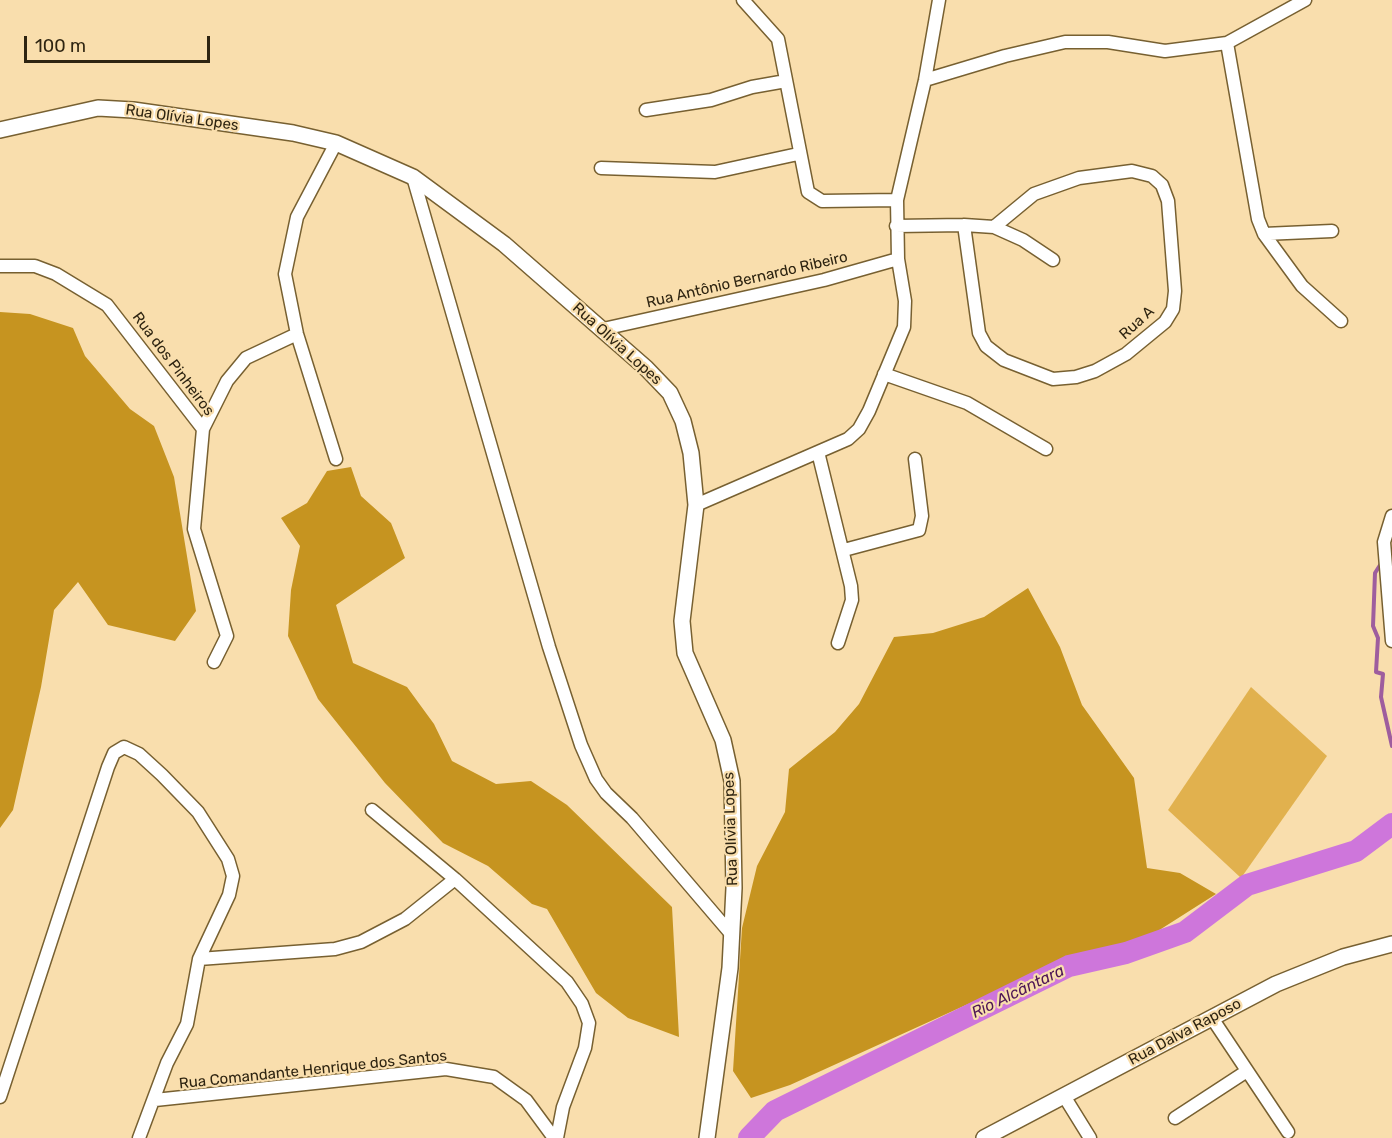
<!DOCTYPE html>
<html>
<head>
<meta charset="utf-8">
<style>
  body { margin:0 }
  #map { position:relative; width:1392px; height:1138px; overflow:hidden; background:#f9dead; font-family:Rubik,sans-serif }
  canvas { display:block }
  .scale { position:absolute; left:24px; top:36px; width:186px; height:27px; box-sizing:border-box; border:3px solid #2e2411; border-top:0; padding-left:8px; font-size:18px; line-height:21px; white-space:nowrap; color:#2e2411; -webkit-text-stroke:4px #f9dead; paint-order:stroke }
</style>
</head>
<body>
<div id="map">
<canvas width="1392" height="1138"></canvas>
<div class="scale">100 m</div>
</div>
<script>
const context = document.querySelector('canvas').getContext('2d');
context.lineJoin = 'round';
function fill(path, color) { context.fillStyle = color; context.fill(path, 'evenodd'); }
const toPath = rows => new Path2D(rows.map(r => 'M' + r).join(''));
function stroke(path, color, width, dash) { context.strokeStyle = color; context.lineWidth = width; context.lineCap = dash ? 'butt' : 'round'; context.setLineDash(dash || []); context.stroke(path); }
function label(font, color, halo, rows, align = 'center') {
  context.font = font + ' Rubik,sans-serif'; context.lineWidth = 4.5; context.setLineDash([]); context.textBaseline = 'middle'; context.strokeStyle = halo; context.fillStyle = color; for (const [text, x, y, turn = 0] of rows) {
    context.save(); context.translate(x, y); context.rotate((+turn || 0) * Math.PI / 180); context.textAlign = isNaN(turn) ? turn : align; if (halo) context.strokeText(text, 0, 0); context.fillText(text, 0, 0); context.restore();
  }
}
fill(toPath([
  [1251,687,1327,756,1241,878,1168,810]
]), '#e1b14e');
fill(toPath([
  [0,312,30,314,73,328,85,356,130,409,154,426,174,477,196,611,175,641,108,625,78,582,54,610,41,687,13,810,0,828],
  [351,467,361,496,391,523,405,558,336,605,353,663,407,687,434,724,452,761,496,784,531,781,567,805,672,907,679,1037,628,1018,596,993,547,909,532,904,488,866,443,843,385,783,318,699,288,636,291,590,300,546,281,518,307,503,327,471],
  [1028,588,1060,647,1082,705,1134,778,1147,868,1180,873,1216,894,1150,936,1065,960,790,1085,751,1098,733,1071,742,928,757,866,785,812,789,769,835,732,859,704,894,637,933,633,984,617]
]), '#c69420');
stroke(toPath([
  [1382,562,1375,573,1373,626,1378,638,1376,672,1383,674,1381,697,1392,746]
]), '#9e5d9e', 4);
stroke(toPath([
  [749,1138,775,1111,1069,966,1126,953,1185,932,1247,885,1356,851,1392,824]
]), '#ce76db', 22);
const minor = toPath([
  [743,0,778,39,808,192,822,201,897,200],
  [1227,43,1258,219,1264,234,1302,286,1341,321],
  [925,80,1005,56,1065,42,1108,42,1165,51,1227,43,1305,0],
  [646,110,711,100,752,87,786,81],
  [336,143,297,217,285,274,297,334,336,459],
  [601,168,715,172,798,154],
  [413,177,549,647,581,745,596,779,606,793,632,818,732,935],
  [896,226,964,225,994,227,1034,194,1079,178,1132,171,1152,176,1162,185,1168,201,1175,291,1173,309,1165,322,1126,354,1095,371,1076,377,1053,379,1004,360,986,346,979,333,964,225],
  [994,227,1023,240,1053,260],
  [1264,234,1332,231],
  [0,266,35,266,56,274,107,305,203,429,194,529,227,636,214,662],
  [603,329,824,280,898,259,897,200,925,80,939,0],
  [884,374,967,403,1046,449],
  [203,429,227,381,246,358,297,334],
  [818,452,851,586,852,600,838,643],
  [696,505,848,439,859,429,869,411,904,327,905,301,898,259],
  [1392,516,1384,542,1392,641],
  [844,550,919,530,922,516,915,459],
  [372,810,455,879,567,982,582,1004,589,1023,585,1048,563,1107,557,1138],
  [1212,1018,1288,1132],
  [1064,1096,1090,1138],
  [0,1097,108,767,114,753,124,747,139,754,162,775,198,812,228,859,233,876,229,895,199,959],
  [155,1100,446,1069,494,1077,526,1100,554,1138],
  [1175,1118,1247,1071],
  [139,1138,167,1063,187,1024,199,959,335,949,361,942,405,919,455,879]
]);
const tertiary = toPath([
  [0,130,98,108,133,110,293,133,336,143,413,177,504,244,646,368,670,393,683,421,691,453,696,505,682,621,685,653,723,740,732,781,734,888,730,968,707,1138],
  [984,1138,1276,984,1343,957,1392,944]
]);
stroke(minor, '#776031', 15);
stroke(tertiary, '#776031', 18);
stroke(minor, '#fff', 12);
stroke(tertiary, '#fff', 15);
label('15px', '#2e2411', '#f9dead', [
  ["Rua Olívia Lopes",182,118,8],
  ["Rua Antônio Bernardo Ribeiro",747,280,-13],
  ["Rua A",1137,323,-42],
  ["Rua Olívia Lopes",617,344,42],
  ["Rua dos Pinheiros",173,364,53],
  ["Rua Olívia Lopes",731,829,-92],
  ["Rua Dalva Raposo",1185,1032,-28],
  ["Rua Comandante Henrique dos Santos",313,1070,-6]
]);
label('italic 16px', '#4e1655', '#f9dead', [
  ["Rio Alcântara",1018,992,-26]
]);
</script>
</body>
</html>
